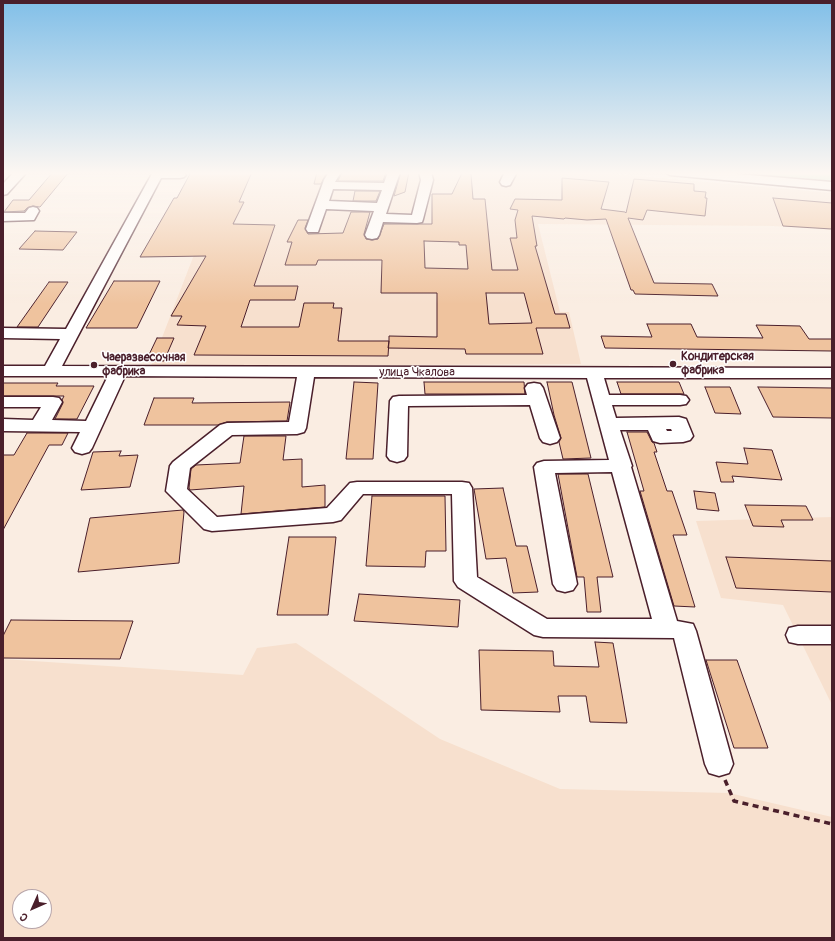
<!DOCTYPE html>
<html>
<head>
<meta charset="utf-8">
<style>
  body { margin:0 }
  #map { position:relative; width:835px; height:941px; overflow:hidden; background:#faede2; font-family:Pangolin,sans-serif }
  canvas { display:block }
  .frame { position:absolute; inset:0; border:4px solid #4a1f2b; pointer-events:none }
  .north { position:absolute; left:12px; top:889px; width:40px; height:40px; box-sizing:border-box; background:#fff; border:1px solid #b7a5aa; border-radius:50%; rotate:225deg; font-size:11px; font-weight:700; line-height:16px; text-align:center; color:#4a1f2b }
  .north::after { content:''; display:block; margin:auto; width:14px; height:18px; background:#4a1f2b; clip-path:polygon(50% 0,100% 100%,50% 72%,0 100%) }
</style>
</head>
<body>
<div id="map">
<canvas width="835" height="941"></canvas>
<div class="frame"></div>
<div class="north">С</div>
</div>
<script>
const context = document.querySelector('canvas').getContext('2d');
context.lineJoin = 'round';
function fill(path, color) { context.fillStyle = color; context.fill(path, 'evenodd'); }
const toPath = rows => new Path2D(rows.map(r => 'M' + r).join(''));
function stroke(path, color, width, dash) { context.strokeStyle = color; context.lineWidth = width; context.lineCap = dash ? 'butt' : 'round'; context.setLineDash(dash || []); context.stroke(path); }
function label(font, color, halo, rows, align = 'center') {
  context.font = font + ' Pangolin,sans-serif'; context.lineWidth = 3; context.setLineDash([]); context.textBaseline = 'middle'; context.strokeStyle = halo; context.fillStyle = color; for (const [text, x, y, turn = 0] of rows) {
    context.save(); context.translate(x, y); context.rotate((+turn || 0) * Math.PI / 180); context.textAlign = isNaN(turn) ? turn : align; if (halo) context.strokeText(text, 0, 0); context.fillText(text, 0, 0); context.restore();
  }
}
fill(toPath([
  [226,172,594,172,832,193,832,230,773,226,538,224,560,312,569,312,581,364,151,366],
  [832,517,832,705,783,605,721,598,696,521],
  [296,643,440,739,560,789,729,793,832,817,832,938,3,938,3,659,243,675,257,648],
  [20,897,44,897,44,921,20,921]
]), '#f7e0ce');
fill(toPath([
  [761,172,832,172,832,181,761,175]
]), '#a7f0bf');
const building = toPath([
  [53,172,69,172,40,207,33,206,27,208,24,211,4,212,13,200,29,200,53,172],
  [191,172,252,172,239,202,244,202,233,224,275,225,254,286,298,286,295,300,250,300,241,327,299,327,304,303,334,303,333,308,342,308,338,341,389,341,389,336,437,337,437,293,381,293,382,260,318,260,316,265,285,265,292,242,287,242,298,220,308,220,305,228,308,234,343,233,351,212,370,212,364,234,366,239,372,240,378,239,384,224,432,224,432,194,452,194,462,173,471,174,473,199,485,199,492,270,518,270,510,238,517,238,515,220,518,210,510,209,515,199,562,200,562,178,609,182,601,209,625,212,626,213,634,179,694,184,694,191,706,192,705,198,707,198,705,216,647,210,643,220,628,218,654,283,712,284,718,296,635,294,633,290,631,290,606,219,587,220,565,218,564,219,532,216,537,246,535,246,555,314,566,314,570,328,536,328,543,354,466,354,465,349,388,348,389,341,388,356,194,355,206,326,177,325,182,316,171,316,206,256,140,257,174,198,177,198,191,172],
  [424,241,459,242,459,245,466,245,468,269,425,268,424,241],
  [486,293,524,293,532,323,489,324,486,293],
  [317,172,327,172,321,184,314,184,317,172],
  [342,172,386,172,383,181,338,181,342,172],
  [401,172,409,172,405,192,394,196,401,172],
  [355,191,380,191,376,201,353,201,355,191],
  [773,198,832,203,832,229,783,226,773,198],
  [35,231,77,232,63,250,19,249,35,231],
  [114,281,160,281,137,328,86,328,114,281],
  [49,282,68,282,38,327,17,327,49,282],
  [647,324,691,324,697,337,763,338,756,325,800,326,809,339,832,339,832,351,605,348,601,336,652,337,647,324],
  [157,338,174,338,164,361,146,361,157,338],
  [354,382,378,383,373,459,346,459,354,382],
  [424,382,524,382,525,394,425,394,424,382],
  [547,382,572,382,591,458,563,459,559,442,561,438,554,415,547,382],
  [617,382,679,382,684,394,621,394,617,382],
  [3,383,58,383,56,386,94,386,77,419,55,419,63,403,62,400,64,396,3,396,3,383],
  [705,387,730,387,741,414,715,413,705,387],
  [758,387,832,388,832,418,773,417,758,387],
  [154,398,194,398,192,403,290,402,287,421,227,422,218,425,144,425,154,398],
  [627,432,647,432,652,442,654,443,657,452,654,452,667,491,672,491,687,535,673,535,695,607,674,606,640,491,644,491,627,432],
  [27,433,68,433,62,445,49,445,3,530,3,455,14,455,27,433],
  [244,436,286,436,283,460,302,459,302,487,325,485,325,507,241,514,244,486,190,490,189,488,191,469,196,465,240,463,244,436],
  [744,448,772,450,782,480,732,476,734,482,721,482,716,462,748,464,744,448],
  [121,451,119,456,138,455,130,487,81,490,93,452,121,451],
  [558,474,588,474,613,577,597,577,601,612,587,612,584,577,577,577,558,474],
  [503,488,516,546,527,546,538,592,513,593,506,558,486,559,474,489,503,488],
  [694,491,715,493,719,511,697,509,694,491],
  [372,496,445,496,446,551,426,551,425,567,366,566,372,496],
  [745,505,806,506,813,520,781,520,784,527,753,526,745,505],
  [183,510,184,512,179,563,78,572,90,518,183,510],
  [289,537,336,537,328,615,277,615,289,537],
  [726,557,832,561,832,592,736,588,726,557],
  [359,594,460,600,458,627,354,621,359,594],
  [11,620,133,621,120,659,3,658,3,636,11,620],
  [595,642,613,643,627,723,590,722,586,696,558,696,560,712,481,710,479,650,553,651,554,666,599,667,595,642],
  [706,660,737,660,768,748,734,748,706,660]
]);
fill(building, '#efc39e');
stroke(building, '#4a1f2b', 1);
const minor = toPath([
  [14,172,27,172,7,194,3,195,3,184,14,172],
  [153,172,183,172,186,175,184,177,180,178,161,178,62,366,832,368,832,378,604,378,609,395,680,395,686,396,689,400,686,404,680,405,612,405,616,418,679,417,686,419,693,436,690,440,683,442,660,443,653,441,648,430,620,430,632,466,631,467,677,621,693,624,696,631,733,764,729,773,719,776,709,773,705,764,674,638,543,637,534,635,458,587,454,581,452,494,363,494,341,520,333,522,212,531,204,529,166,491,170,466,173,462,220,425,227,423,289,422,297,377,125,376,92,448,89,452,82,454,75,452,72,448,80,432,3,431,3,419,33,420,41,407,3,407,3,397,53,397,59,398,62,402,52,420,86,421,108,376,3,376,3,366,45,366,60,339,3,338,3,328,66,329,153,172],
  [314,377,587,378,609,460,544,461,537,463,534,467,553,584,557,590,565,592,573,590,577,584,555,473,612,472,652,619,547,619,477,577,472,488,469,483,462,482,357,482,350,483,327,508,217,517,187,489,190,468,232,435,297,434,304,432,306,428,314,377],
  [666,429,671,429,672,431,667,431,666,429],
  [329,172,341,172,335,182,384,183,388,172,400,172,386,214,412,215,421,180,419,172,431,172,433,180,423,219,422,222,417,223,383,222,379,235,377,238,372,239,367,238,365,235,374,211,326,209,318,232,308,232,306,229,324,180,329,172],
  [333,189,382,190,377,203,329,201,333,189],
  [505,172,517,172,510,185,506,186,502,185,500,182,505,172],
  [664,172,713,172,832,182,832,190,670,175,664,172],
  [33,207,37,208,39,211,34,220,3,221,3,213,25,213,29,208,33,207],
  [534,383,540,384,543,388,560,438,557,442,550,444,543,442,540,438,530,405,408,406,407,456,404,460,397,462,390,460,387,456,390,401,393,397,399,396,527,395,525,388,528,384,534,383],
  [798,626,832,626,832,644,798,644,789,642,786,635,789,628,798,626]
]);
stroke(minor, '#4a1f2b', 3);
stroke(toPath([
  [725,780,734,801,832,824]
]), '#4a1f2b', 3.5, [6, 4.5]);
fill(minor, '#fff');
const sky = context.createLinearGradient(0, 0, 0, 304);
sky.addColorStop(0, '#81bfe8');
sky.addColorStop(0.57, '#fdf7f2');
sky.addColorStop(1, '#fdf7f200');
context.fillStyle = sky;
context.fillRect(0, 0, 835, 304);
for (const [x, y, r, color] of [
  [673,364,4,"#4a1f2b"],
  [94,365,4,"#4a1f2b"]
]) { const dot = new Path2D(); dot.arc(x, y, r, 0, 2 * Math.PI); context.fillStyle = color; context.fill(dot); stroke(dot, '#fff', 1.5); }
label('bold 12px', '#4a1f2b', '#fff', [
  ["Кондитерская",681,357],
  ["фабрика",681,371],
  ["Чаеразвесочная",102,358],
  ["фабрика",102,372]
], 'left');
label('12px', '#4a1f2b', '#fff', [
  ["улица Чкалова",417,373]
]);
</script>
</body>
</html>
